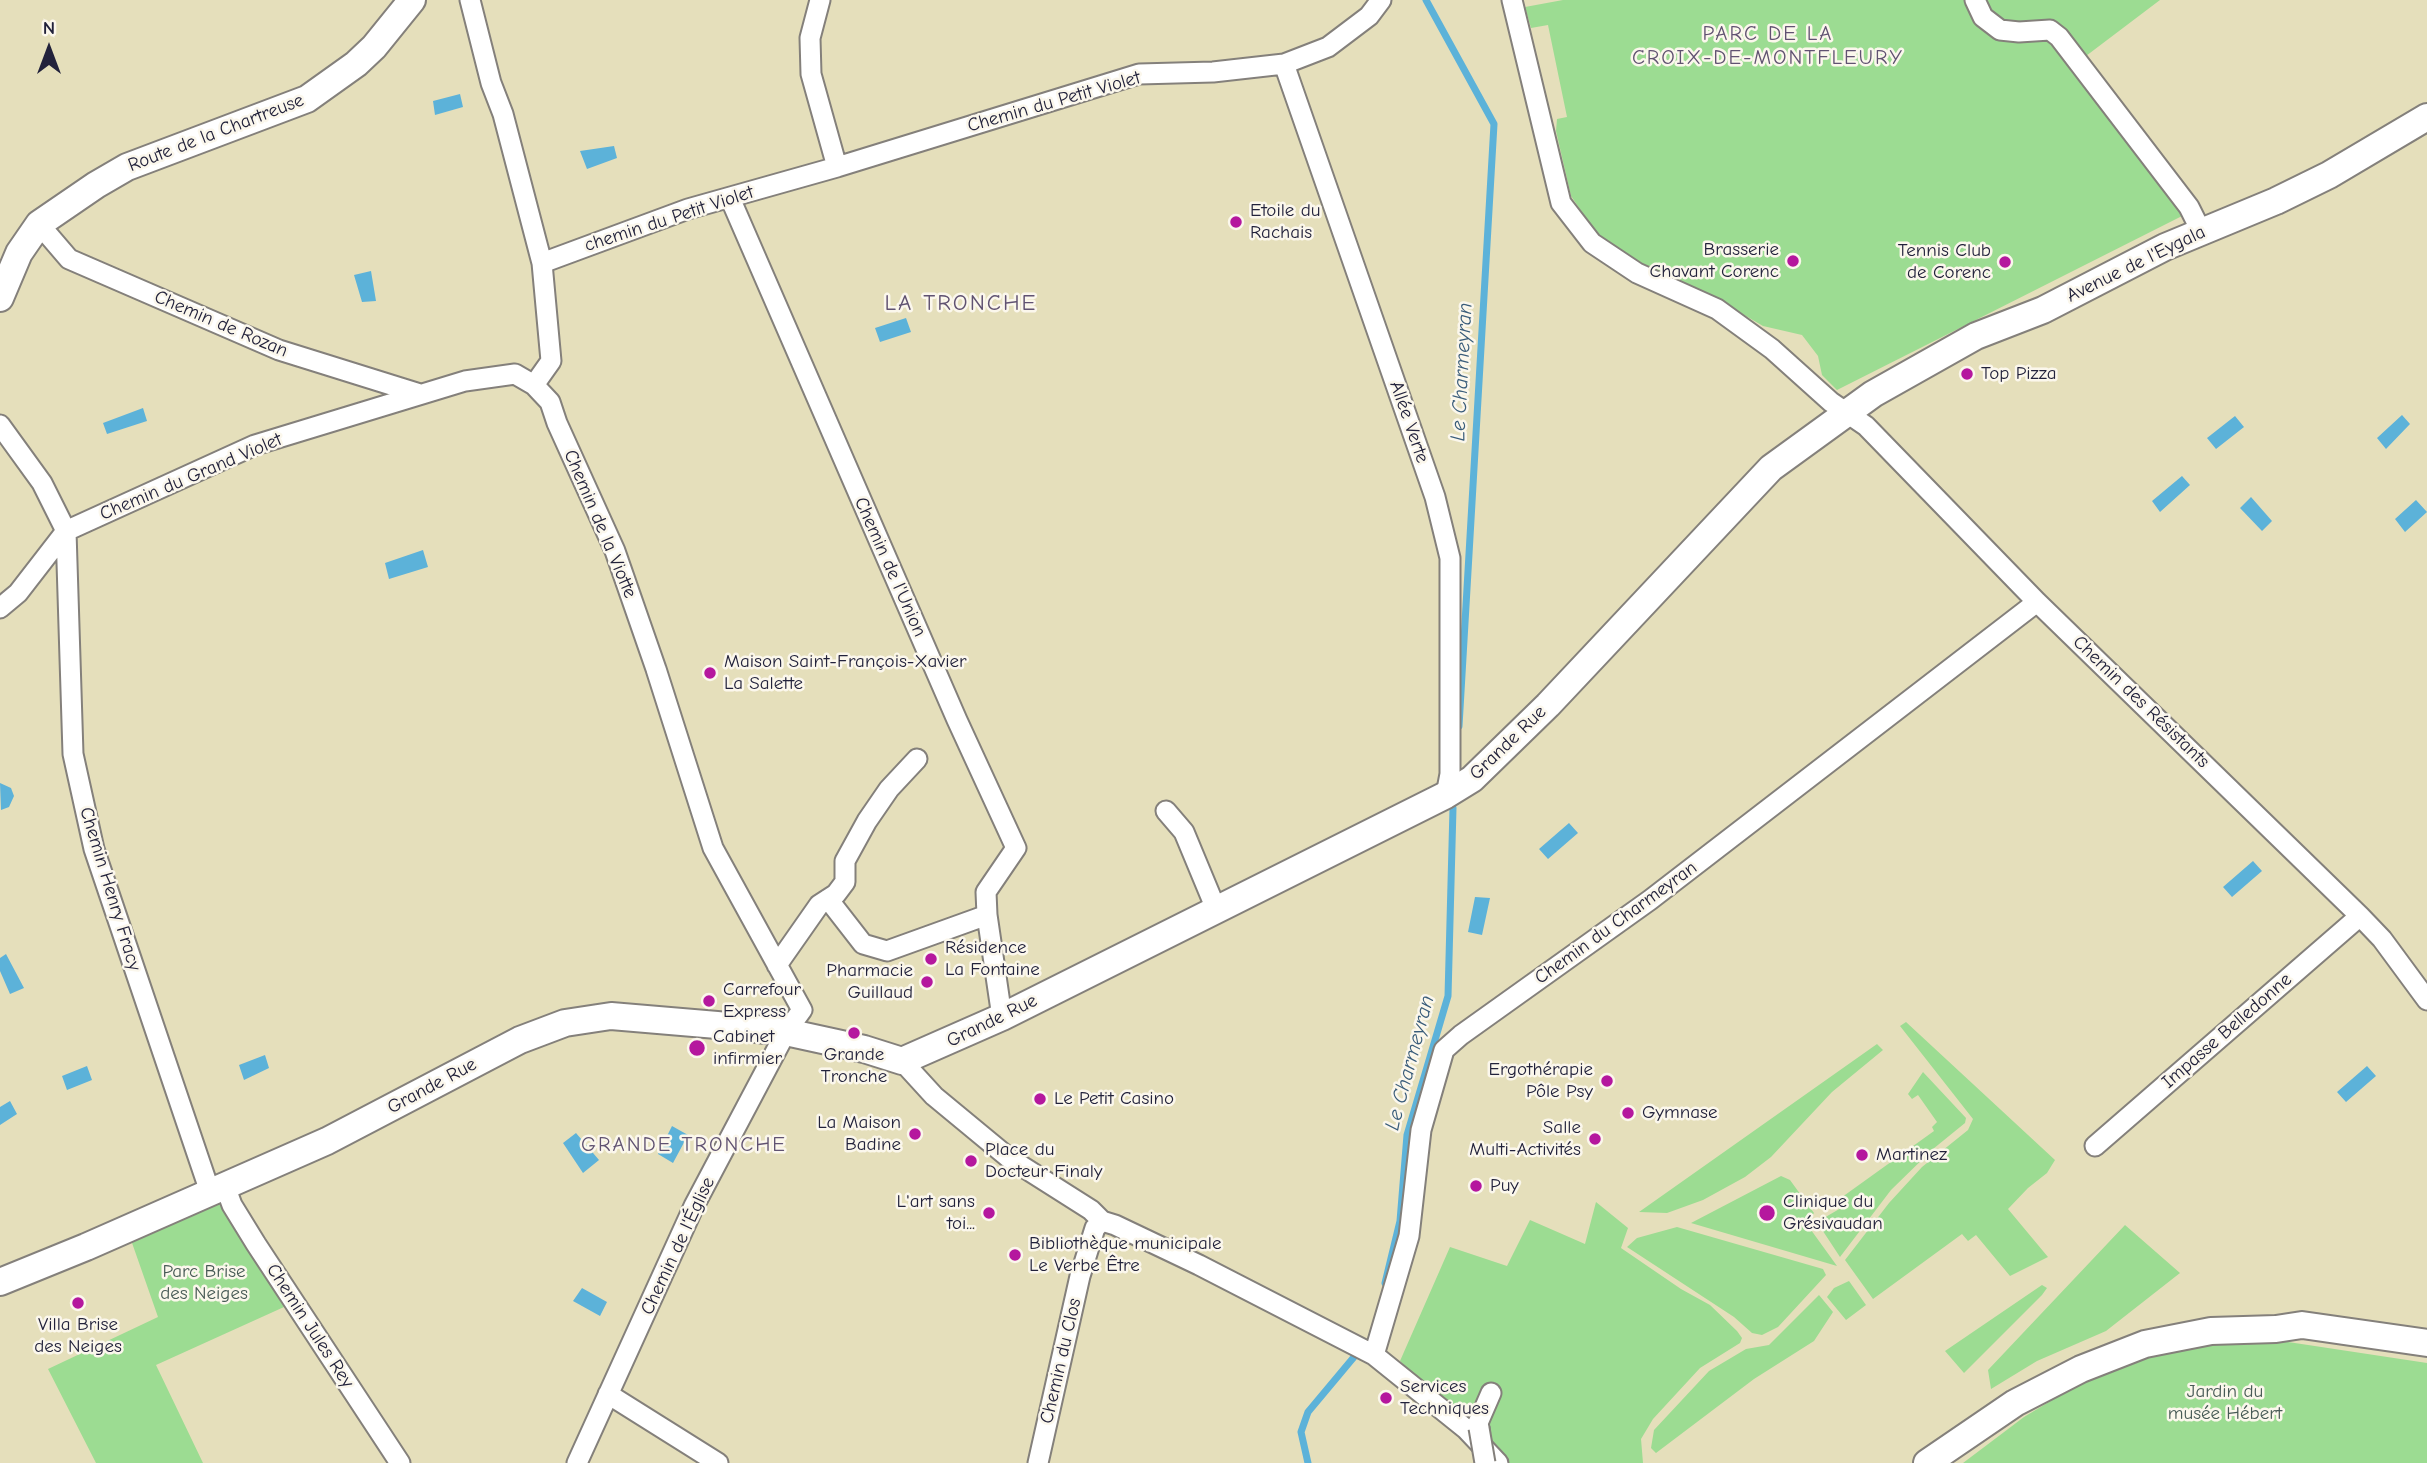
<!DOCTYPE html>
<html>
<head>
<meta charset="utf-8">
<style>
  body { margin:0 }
  #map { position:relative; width:2427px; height:1463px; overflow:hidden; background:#e5dfbb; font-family:"Comic Neue",sans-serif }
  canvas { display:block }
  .north { position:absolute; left:14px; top:14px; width:70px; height:70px; -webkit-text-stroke:5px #fbf7ec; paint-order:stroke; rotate:0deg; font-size:19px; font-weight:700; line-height:28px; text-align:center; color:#22223b }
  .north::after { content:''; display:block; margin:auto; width:24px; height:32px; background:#22223b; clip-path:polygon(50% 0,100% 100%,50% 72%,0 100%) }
</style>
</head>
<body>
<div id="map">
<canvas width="2427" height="1463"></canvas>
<div class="north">N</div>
</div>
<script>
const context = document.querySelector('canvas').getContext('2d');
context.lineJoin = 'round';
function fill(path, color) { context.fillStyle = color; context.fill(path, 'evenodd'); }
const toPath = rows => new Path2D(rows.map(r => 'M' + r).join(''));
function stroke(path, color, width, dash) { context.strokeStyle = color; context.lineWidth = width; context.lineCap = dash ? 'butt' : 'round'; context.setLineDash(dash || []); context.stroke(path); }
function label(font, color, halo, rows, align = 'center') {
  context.font = font + ' "Comic Neue",sans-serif'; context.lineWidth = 5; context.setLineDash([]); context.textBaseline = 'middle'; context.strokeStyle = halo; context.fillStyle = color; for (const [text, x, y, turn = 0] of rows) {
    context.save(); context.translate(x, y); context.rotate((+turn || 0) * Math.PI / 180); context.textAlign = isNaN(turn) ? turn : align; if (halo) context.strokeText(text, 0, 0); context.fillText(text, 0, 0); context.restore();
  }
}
fill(toPath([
  [1563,0,1969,0,1979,19,2053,39,2186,214,1837,390,1822,375,1818,356,1802,335,1763,326,1722,302,1648,268,1614,248,1596,233,1571,196,1556,131,1557,119,1567,117,1548,25,1531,28,1525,7],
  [1984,0,2160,0,2082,59,2052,19,2015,23,1994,16],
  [1906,1022,2055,1160,2047,1173,2028,1188,2008,1209,2048,1257,2010,1276,1976,1235,1968,1241,1962,1234,1873,1299,1845,1260,1889,1203,1922,1167,1968,1130,1973,1119,1900,1026],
  [1877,1044,1883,1050,1832,1092,1771,1157,1745,1177,1703,1200,1667,1213,1639,1212],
  [1923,1072,1966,1118,1965,1123,1933,1149,1891,1190,1840,1257,1817,1222,1841,1208,1838,1200,1934,1131,1932,1127,1937,1122,1918,1095,1912,1099,1908,1094],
  [1781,1176,1790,1180,1814,1213,1806,1223,1837,1266,1691,1223],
  [220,1199,284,1307,156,1365,203,1463,96,1463,48,1369,158,1317,131,1240],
  [1596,1202,1628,1228,1621,1248,1681,1289,1710,1305,1737,1331,1742,1338,1740,1343,1700,1368,1653,1419,1641,1439,1643,1463,1507,1463,1400,1361,1450,1247,1507,1266,1530,1220,1585,1244],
  [2125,1225,2180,1273,2106,1331,2037,1361,1991,1389,1988,1370],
  [1677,1227,1823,1269,1826,1275,1778,1327,1762,1335,1752,1333,1734,1317,1627,1247,1637,1238],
  [1849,1281,1866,1305,1846,1320,1827,1297,1834,1288],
  [2042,1285,2047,1288,2042,1295,1964,1373,1945,1351],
  [1819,1295,1833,1312,1814,1341,1754,1379,1656,1453,1651,1448,1654,1430,1709,1371,1746,1349,1769,1345],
  [2275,1340,2427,1363,2427,1463,1963,1463,2024,1417,2082,1382,2150,1357,2213,1342]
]), '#9cdc92');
fill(toPath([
  [460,94,463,107,435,115,433,101],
  [614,146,617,158,587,169,580,151],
  [371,271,376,301,362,302,354,275],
  [906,318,911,332,880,342,875,328],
  [143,408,147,421,107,434,103,423],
  [2402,415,2410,424,2386,449,2377,438],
  [2235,416,2244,427,2216,449,2207,438],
  [2182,476,2190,485,2160,512,2152,501],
  [2251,497,2272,521,2262,531,2240,508],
  [2416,500,2427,512,2405,532,2395,519],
  [423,550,428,567,389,579,385,563],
  [0,783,11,788,14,796,9,807,1,810],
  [1569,823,1578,833,1548,859,1539,849],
  [2253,861,2262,871,2232,897,2223,887],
  [1475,897,1490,898,1482,935,1468,932],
  [6,954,24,988,10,994,0,971,0,958],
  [265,1055,269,1068,244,1080,239,1065],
  [87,1066,92,1080,67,1090,62,1076],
  [2367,1066,2376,1076,2346,1102,2337,1092],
  [10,1101,17,1114,0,1125,0,1107],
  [672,1126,688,1135,673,1163,658,1154],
  [576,1133,599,1160,583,1173,563,1143],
  [582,1288,607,1302,600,1316,573,1301]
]), '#5cb2d9');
stroke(toPath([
  [1426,0,1494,124,1459,726],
  [1385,1283,1400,1221,1407,1135,1448,996,1453,808],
  [1308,1463,1301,1432,1308,1412,1354,1357]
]), '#5cb2d9', 7);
const street = toPath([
  [470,0,491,83,503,114,542,263,551,361,534,385,550,402,557,423,615,551,656,669,713,848,802,1010,786,1032,694,1206,577,1463],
  [820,0,810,38,811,74,837,167],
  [1512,0,1561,203,1592,243,1637,273,1717,309,1772,349,1831,402,1866,426,2037,602,2360,916,2382,939,2427,1000],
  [1975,0,1983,17,2000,30,2019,32,2050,30,2059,37,2189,207,2201,231],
  [1284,64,1435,497,1450,558,1450,774,1446,795],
  [730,198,957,720,1016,848,986,892,987,915,1002,1017],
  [39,224,69,259,279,350,420,394],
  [542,263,688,209,837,167,1139,74,1213,72,1284,64,1328,47,1369,16,1381,0],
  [0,425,42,483,66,531,73,754,94,849,210,1192],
  [0,608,18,593,66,531,255,445,465,381,515,374,534,385],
  [1166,811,1184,832,1216,909],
  [828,899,863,944,887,951,987,915],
  [777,965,819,905,836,894,845,882,845,861,867,821,889,789,917,759],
  [902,1061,934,1096,1009,1158,1091,1210,1102,1221,1115,1225,1199,1265,1374,1355,1466,1429,1498,1463],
  [2095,1146,2360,916],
  [225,1186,232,1205,256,1244,400,1463],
  [1374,1355,1409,1236,1421,1130,1444,1050,1461,1035,1650,900,2037,602],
  [608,1394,718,1463],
  [1479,1428,1478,1423,1491,1393],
  [1038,1463,1080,1276,1095,1228,1102,1221]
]);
const secondary = toPath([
  [0,298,19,253,39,224,96,185,127,167,307,99,356,64,374,47,412,0],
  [0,1282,86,1247,327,1141,520,1040,565,1023,611,1016,717,1025,786,1032,864,1049,902,1061,1002,1017,1446,795,1472,779,1548,705,1771,468,1873,394,1976,336,2043,310,2165,247,2276,201,2329,175,2427,117],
  [1927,1463,2015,1403,2081,1369,2145,1344,2211,1331,2276,1329,2302,1325,2427,1343]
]);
stroke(street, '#84807b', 23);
stroke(secondary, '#84807b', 30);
stroke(street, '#fff', 19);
stroke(secondary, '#fff', 26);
const streetBridge = toPath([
  [1479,1428,1485,1463]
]);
stroke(streetBridge, '#84807b', 23, []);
stroke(streetBridge, '#fff', 19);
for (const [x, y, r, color] of [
  [1236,222,7,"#b5179e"],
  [1793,261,7,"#b5179e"],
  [2005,262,7,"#b5179e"],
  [1967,374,7,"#b5179e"],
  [710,673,7,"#b5179e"],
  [931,959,7,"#b5179e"],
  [927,982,7,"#b5179e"],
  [709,1001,7,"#b5179e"],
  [854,1033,7,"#b5179e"],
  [697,1048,9,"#b5179e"],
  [1607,1081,7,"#b5179e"],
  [1040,1099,7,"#b5179e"],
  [1628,1113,7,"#b5179e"],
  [915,1134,7,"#b5179e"],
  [1595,1139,7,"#b5179e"],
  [1862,1155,7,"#b5179e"],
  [971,1161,7,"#b5179e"],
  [1476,1186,7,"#b5179e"],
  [989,1213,7,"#b5179e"],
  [1767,1213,9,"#b5179e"],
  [1015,1255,7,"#b5179e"],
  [78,1303,7,"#b5179e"],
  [1386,1398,7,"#b5179e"]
]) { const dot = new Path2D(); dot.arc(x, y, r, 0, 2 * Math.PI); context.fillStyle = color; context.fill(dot); stroke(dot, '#fbf7ec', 2.5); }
label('19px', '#22223b', '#fbf7ec', [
  ["Chemin du Petit Violet",1054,102,-16],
  ["Route de la Chartreuse",216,133,-21],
  ["chemin du Petit Violet",669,219,-18],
  ["Avenue de l'Eygala",2136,264,-26],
  ["Chemin de Rozan",221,324,23],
  ["Allée Verte",1409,422,71],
  ["Chemin du Grand Violet",191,477,-23],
  ["Chemin de la Viotte",600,524,67],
  ["Chemin de l'Union",890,567,66],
  ["Chemin des Résistants",2141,702,44],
  ["Grande Rue",1508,743,-44],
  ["Chemin Henry Fracy",110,889,73],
  ["Chemin du Charmeyran",1616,923,-36],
  ["Grande Rue",992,1021,-26],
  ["Impasse Belledonne",2227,1031,-41],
  ["Grande Rue",432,1086,-28],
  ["Chemin de l'Église",678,1246,-65],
  ["Chemin Jules Rey",310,1326,57],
  ["Chemin du Clos",1061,1361,-77]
]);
label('19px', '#22223b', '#fbf7ec', [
  ["Etoile du",1250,211],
  ["Rachais",1250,233],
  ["Brasserie",1779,250,"right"],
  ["Chavant Corenc",1779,272,"right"],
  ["Tennis Club",1991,251,"right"],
  ["de Corenc",1991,273,"right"],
  ["Top Pizza",1981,374],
  ["Maison Saint-François-Xavier",724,662],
  ["La Salette",724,684],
  ["Résidence",945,948],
  ["La Fontaine",945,970],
  ["Pharmacie",913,971,"right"],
  ["Guillaud",913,993,"right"],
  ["Carrefour",723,990],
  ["Express",723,1012],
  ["Cabinet",713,1037],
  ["infirmier",713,1059],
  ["Grande",854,1055,"center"],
  ["Tronche",854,1077,"center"],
  ["Ergothérapie",1593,1070,"right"],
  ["Pôle Psy",1593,1092,"right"],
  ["Le Petit Casino",1054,1099],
  ["Gymnase",1642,1113],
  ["La Maison",901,1123,"right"],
  ["Badine",901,1145,"right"],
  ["Salle",1581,1128,"right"],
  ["Multi-Activités",1581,1150,"right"],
  ["Place du",985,1150],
  ["Docteur Finaly",985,1172],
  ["Martinez",1876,1155],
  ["Puy",1490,1186],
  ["L'art sans",975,1202,"right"],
  ["toi...",975,1224,"right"],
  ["Clinique du",1783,1202],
  ["Grésivaudan",1783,1224],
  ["Bibliothèque municipale",1029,1244],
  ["Le Verbe Être",1029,1266],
  ["Villa Brise",78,1325,"center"],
  ["des Neiges",78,1347,"center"],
  ["Services",1400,1387],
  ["Techniques",1400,1409]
], 'left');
label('19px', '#475a55', '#fbf7ec', [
  ["Parc Brise",204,1272],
  ["des Neiges",204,1294],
  ["Jardin du",2225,1392],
  ["musée Hébert",2225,1414]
]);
context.letterSpacing = '2px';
label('21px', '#605271', '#fbf7ec', [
  ["PARC DE LA",1768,34],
  ["CROIX-DE-MONTFLEURY",1768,58],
  ["GRANDE TRONCHE",684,1145]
]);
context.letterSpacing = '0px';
label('italic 21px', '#395c7a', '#fbf7ec', [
  ["Le Charmeyran",1462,372,-87],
  ["Le Charmeyran",1410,1063,-75]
]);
context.letterSpacing = '2px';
label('23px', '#605271', '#fbf7ec', [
  ["LA TRONCHE",961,303]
]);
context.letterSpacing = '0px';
</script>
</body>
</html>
